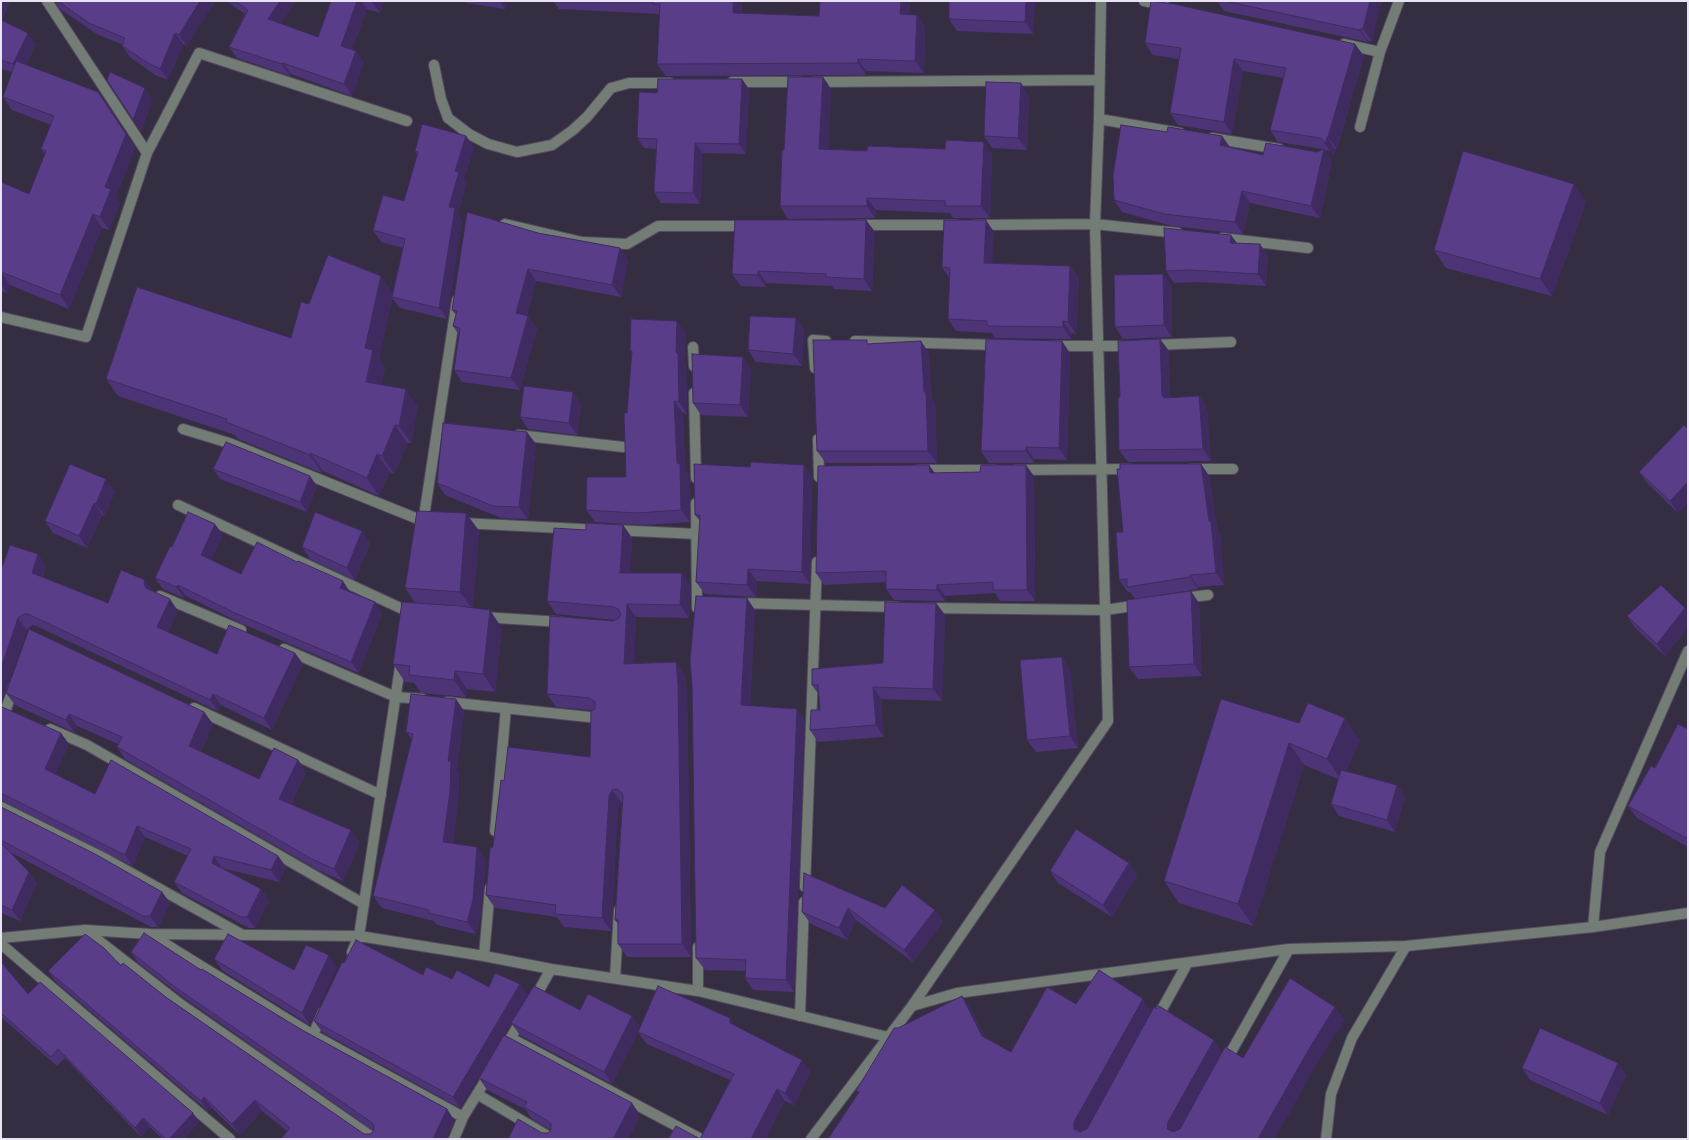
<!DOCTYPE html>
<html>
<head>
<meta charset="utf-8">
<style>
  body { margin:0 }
  #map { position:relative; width:1689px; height:1140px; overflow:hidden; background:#352e43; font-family:Montserrat,sans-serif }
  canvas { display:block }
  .frame { position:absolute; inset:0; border:2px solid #e8e4f2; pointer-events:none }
</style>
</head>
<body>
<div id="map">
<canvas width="1689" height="1140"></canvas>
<div class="frame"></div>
</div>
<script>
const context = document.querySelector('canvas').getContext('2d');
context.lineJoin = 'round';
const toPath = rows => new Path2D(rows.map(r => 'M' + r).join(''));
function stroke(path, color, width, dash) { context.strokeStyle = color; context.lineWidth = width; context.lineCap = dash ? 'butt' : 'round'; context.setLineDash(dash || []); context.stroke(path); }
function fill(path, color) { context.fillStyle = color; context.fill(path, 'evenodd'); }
const minor = toPath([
  [47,1,147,153],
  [1144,1,1164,5],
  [1344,44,1380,52],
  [434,65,441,99,448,118,469,134,488,144,517,152,552,145,573,130,587,117,611,88,629,83,670,83],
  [732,82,800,82],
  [815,82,1099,80],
  [1099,119,1180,133],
  [1360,127,1380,52,1399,1],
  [1212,138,1279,149],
  [505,224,582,242,627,244,658,226,748,226],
  [858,225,956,225],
  [975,225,1095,224,1178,233],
  [1222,238,1308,248],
  [1,317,86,337,147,153,199,53,407,121],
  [855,341,998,345],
  [1153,345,1231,342],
  [1053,346,1131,346],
  [693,347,694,366],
  [815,368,813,340,826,341],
  [694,393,696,478],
  [183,429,229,443,423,521,427,521],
  [518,435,623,447],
  [818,439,819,477],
  [1191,469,1233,469],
  [919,470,994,470],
  [1016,470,1129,469],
  [696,503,697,608],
  [178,505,409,612,413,612],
  [423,523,457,300],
  [462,523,600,530],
  [614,530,697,534],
  [160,596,241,630],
  [1183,598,1208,595],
  [736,603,897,607],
  [926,608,1105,610,1139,605],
  [482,617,562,622],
  [284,649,396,697,422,699],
  [447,702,598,718],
  [194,708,381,795],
  [1,724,14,686],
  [50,729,87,745,364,904],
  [1,807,106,859,241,934],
  [495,831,506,708],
  [805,887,817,562],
  [1593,927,1600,852,1688,651],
  [85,930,179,1003,375,1139],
  [151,935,313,1035,463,1117],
  [1,938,85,930,150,934,359,936,484,956,551,969,698,991,888,1037],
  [1,944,230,1139],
  [1406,946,1593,927,1688,913],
  [698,947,698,991],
  [352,952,359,936,401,661],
  [484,956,490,888],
  [615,978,619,910],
  [533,1001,551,969],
  [912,1006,1108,721,1095,224,1099,119,1101,1],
  [800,1016,804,902],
  [1156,1020,1187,964],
  [313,1035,323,1012],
  [516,1041,701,1139],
  [506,1046,523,1017],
  [1226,1061,1289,949],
  [477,1094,553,1139],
  [454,1139,463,1117,490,1073],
  [811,1139,912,1006,957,993,1289,949,1406,946,1352,1038,1331,1094,1326,1139]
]);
stroke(minor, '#524b5f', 12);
stroke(minor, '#737d75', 10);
fill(toPath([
  [1,1,10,1,2,20,36,44,26,64,108,106,135,148,116,197,120,203,109,230,102,228,69,309,10,285,7,293,1,291,1,182,29,194,45,154,41,149,51,125,12,110,3,97,12,72,1,69],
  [55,1,215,1,187,46,183,44,168,80,155,75,130,57,122,46,123,45,97,34,60,9],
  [226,1,296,1,280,24,318,37,331,1,384,1,380,13,367,9,352,49,364,62,352,96,291,74,290,76,237,58,229,47,245,14],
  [465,1,507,1,505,9,466,3],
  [553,1,742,1,742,13,819,16,820,1,910,1,909,15,917,15,925,27,924,73,866,71,866,75,666,76,657,64,660,14,559,9],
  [949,1,1035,1,1033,34,957,31,949,19],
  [1217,1,1382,1,1380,7,1372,41,1368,41,1368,42,1224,11],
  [1145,43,1364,56,1337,149,1335,149,1334,156,1330,151,1324,150,1332,161,1320,218,1250,203,1243,234,1172,226,1122,212,1114,200,1167,132,1222,136,1230,147,1263,155,1317,152,1323,149,1278,142,1270,130,1284,78,1243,71,1232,134,1178,125,1170,113,1179,59,1153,55],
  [823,77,831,89,828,149,992,154,990,218,953,218,950,213,876,210,875,218,788,219,780,206,784,150],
  [749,89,746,154,703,153,700,204,661,203,654,192,656,149,644,148,637,138,657,93],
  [1029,96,1027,150,992,148,984,136],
  [466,136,474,148,464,179,467,183,458,214,462,220,447,319,400,308,392,298,379,359,385,367,381,385,418,407,411,443,407,443,394,474,390,472,379,496,323,471,322,473,238,439,235,435,118,396,106,379,291,338,393,293,403,248,381,242,373,230,404,201,417,155,415,151],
  [1574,184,1586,202,1552,296,1446,268,1434,250],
  [866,220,875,232,872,291,834,289,832,286,766,283,766,287,741,286,732,274],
  [994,232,992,263,1070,266,1079,278,1076,334,1071,333,1071,339,995,338,992,333,956,331,948,319,950,279,942,267],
  [538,233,620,248,628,260,621,297,536,281,527,316,537,328,520,390,462,382,454,370,459,335,453,326,456,315,452,310],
  [1237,243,1268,256,1266,286,1199,282,1174,283,1166,271],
  [1172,286,1172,337,1123,339,1115,327],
  [804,330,802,366,756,362,748,350],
  [686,333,684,362,686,365,687,414,683,413,685,470,689,476,690,522,645,525,595,522,586,510,626,477,632,354,630,351],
  [1160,339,1169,351,1170,398,1199,396,1207,408,1211,461,1128,462,1119,450,1120,397],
  [870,344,929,353,932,399,935,404,937,463,826,463,817,451],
  [1070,353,1067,460,1034,459,1034,463,989,463,981,451],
  [751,369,748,417,701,415,693,403],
  [581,404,577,435,528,429,520,417],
  [1688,429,1678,513,1648,484,1639,472],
  [536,444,528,519,501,518,445,495,437,483],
  [1201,464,1209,476,1217,528,1220,533,1224,585,1198,587,1198,589,1135,599,1130,592,1128,592,1119,580,1123,532],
  [804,465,812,477,810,584,757,581,756,597,705,594,696,582,700,521,695,515,750,467],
  [929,465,935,473,1034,476,1035,601,1000,601,995,593,945,596,945,601,894,600,886,589,886,582,824,585,816,573],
  [213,469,317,486,307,512,220,479],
  [115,491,105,516,102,515,87,548,53,533,45,521],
  [466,513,479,531,473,608,502,628,495,692,467,689,466,697,421,693,414,683,405,682,393,664,415,603,405,588],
  [623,525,632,538,630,573,691,586,689,618,636,617,634,663,676,662,685,675,687,697,691,957,627,957,618,944,618,924,615,920,622,803,618,809,611,931,564,927,557,917,495,908,486,895,493,847,504,781,590,757,592,710,556,707,547,694,613,621,616,620,556,614,547,601,586,530],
  [362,531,370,543,355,580,310,559,302,547],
  [223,535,211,560,241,574,350,593,382,613,359,673,243,624,186,596,184,598,163,589,155,578,172,547],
  [46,566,43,577,108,603,145,580,153,591,178,611,168,632,217,654,295,653,303,664,272,730,221,705,218,711,36,626,32,625,27,630,1,703,1,570],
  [936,603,945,615,942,701,881,699,884,737,818,742,810,730,820,710,819,695,812,685,883,663],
  [1199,603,1202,676,1138,679,1129,667],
  [1685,608,1688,611,1688,627,1665,656,1635,628,1627,616],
  [755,610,750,706,805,721,794,992,753,990,745,978,745,971,705,970,696,958],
  [1070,669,1078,748,1036,752,1027,740],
  [6,693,204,712,213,724,201,752,259,779,298,760,306,772,291,804,360,842,343,881,320,871,125,759,117,747,118,744,77,726,74,732,15,705],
  [1,710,69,744,55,775,95,794,278,856,286,867,279,882,222,868,261,889,269,901,255,928,249,928,182,893,174,882,188,856,145,837,133,866,1,800],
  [464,711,457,770,459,773,458,804,453,843,486,859,481,912,476,934,437,925,434,921,382,908,373,896,412,739,406,732],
  [1299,723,1360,740,1346,771,1397,785,1405,797,1395,832,1339,816,1331,804,1338,779,1304,765,1253,926,1179,903,1164,881],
  [1688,729,1688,847,1637,818,1628,806,1655,768],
  [1,807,162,892,170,903,158,927,151,927,10,852,37,883,20,921,1,913],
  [1129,863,1137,875,1112,917,1058,883,1050,871],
  [804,873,885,908,935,910,943,922,913,962,856,920,847,940,811,924,802,912],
  [131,952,201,970,302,1030,447,1109,454,1120,446,1139,281,1139,287,1131,262,1111,240,1135,212,1108,208,1111,56,982,48,971,121,966,364,1134,370,1134,373,1132,373,1130,183,997,138,963],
  [214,959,294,970,337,967,310,1025,223,971],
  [1,962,28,994,199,1122,184,1139,163,1139,150,1127,141,1137,65,1058,57,1066,1,1017],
  [344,963,452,979,528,995,460,1108,322,1032,314,1021],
  [580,1010,632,1016,640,1028,612,1084,520,1035,511,1023],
  [735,1026,802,1060,810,1072,794,1105,785,1101,700,1139,730,1080,647,1044,638,1032],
  [1618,1063,1626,1075,1608,1115,1530,1080,1522,1068],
  [479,1078,640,1115,628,1139,508,1139,542,1133,548,1133,551,1130,532,1119,525,1109,487,1090]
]), '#4d3476');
fill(toPath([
  [1,1,10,1,1,20],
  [200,1,215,1,187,46,179,35],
  [280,1,296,1,276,31,268,19],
  [357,1,361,1,367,9,349,57,341,46],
  [373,1,384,1,380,13,372,2],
  [500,1,507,1,505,9],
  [733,1,742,1,741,25,733,13],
  [901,1,910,1,908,26,900,14],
  [1026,1,1035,1,1033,34,1025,22],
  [1370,1,1382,1,1380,7,1372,41,1363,29],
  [917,15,925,27,924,73,915,61],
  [1360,29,1368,41,1368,42,1359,30],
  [28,33,36,44,20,75,13,64],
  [175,33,183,44,168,80,160,69],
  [1355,44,1364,56,1337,149,1328,137],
  [356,51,364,62,352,96,344,84],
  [858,59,866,71,866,75,858,63],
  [1234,59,1243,71,1232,134,1224,122],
  [283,63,291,74,290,76,282,64],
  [823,77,831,89,828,161,819,149],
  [742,79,749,89,746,154,739,144],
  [1021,83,1029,96,1027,150,1018,138],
  [145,88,153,100,141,132,133,120],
  [98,92,135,148,116,197,120,203,109,230,100,217,105,187],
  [466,136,474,148,464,179,467,183,458,214,462,220,447,319,439,308,449,207,455,171],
  [1222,136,1230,148,1220,145],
  [1327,137,1335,149,1334,156,1325,144],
  [984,142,992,154,990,218,981,206],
  [695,143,703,153,700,204,693,193],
  [1324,149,1332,161,1320,218,1311,206],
  [1574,184,1586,202,1552,296,1540,279],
  [1242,191,1250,203,1243,234,1235,222],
  [867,198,876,210,875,218,867,206],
  [93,214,102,228,69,309,60,295],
  [866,220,875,232,872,291,864,279],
  [986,220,994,232,992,275,984,263],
  [1231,235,1240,247,1230,243],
  [1260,244,1268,256,1266,286,1258,274],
  [620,248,628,260,621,297,612,285],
  [1070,266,1079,278,1076,334,1068,322],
  [528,269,536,281,524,325,516,313],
  [758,271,766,283,766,287,758,275],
  [1,272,10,285,7,293,1,285],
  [1163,274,1172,286,1172,337,1164,325],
  [381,276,393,293,379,359,385,367,378,400,366,382,365,348],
  [528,316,537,328,520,390,511,378],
  [796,318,804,330,802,366,793,354],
  [677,321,686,333,684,362,686,365,687,414,679,402,676,353],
  [1063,321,1071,333,1071,339,1063,327],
  [1160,339,1169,351,1170,405,1162,396],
  [921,341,929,353,932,399,935,404,937,463,928,451,924,392],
  [1062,341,1070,353,1067,460,1059,448],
  [743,357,751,369,748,417,740,405],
  [406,389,418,407,411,443,399,426],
  [573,392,581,404,577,435,569,423],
  [1199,396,1207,408,1211,461,1203,449],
  [674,401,683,413,685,470,689,476,690,522,681,510,677,463],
  [395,425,407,443,394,474,382,456],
  [527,432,536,444,528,519,519,507],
  [1026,447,1034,459,1034,463,1026,451],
  [310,453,323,471,322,473,310,455],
  [377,454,390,472,379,496,367,478],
  [1201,464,1209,476,1217,528,1220,533,1224,585,1216,573],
  [804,465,812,477,810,584,802,572],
  [929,465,937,477,930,473],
  [1026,465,1034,476,1035,601,1027,590],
  [310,476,317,486,307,512,300,502],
  [106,479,115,491,105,516,96,504],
  [1688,482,1688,503,1678,513,1670,501],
  [94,503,102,515,87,548,79,536],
  [466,513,479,531,473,610,460,592],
  [215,524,223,535,209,566,201,555],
  [623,525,632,538,630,586,620,573],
  [362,531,370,543,355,580,347,568],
  [38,554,46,566,40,584,32,573],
  [748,569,757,581,756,597,747,585],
  [682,573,691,586,689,618,680,605],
  [1190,575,1198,587,1198,589,1190,577],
  [145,580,153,591,146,588,144,584],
  [343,581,350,592,340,588],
  [178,585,186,596,184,598,176,587],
  [937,585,945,596,945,601,937,590],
  [1191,591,1199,603,1202,676,1194,664],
  [747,598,755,610,749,717,741,705],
  [170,599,178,611,165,638,157,627],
  [375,602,382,613,359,673,351,662],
  [936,603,945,615,942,701,933,689],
  [627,604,636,617,634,677,624,664],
  [1685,608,1688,611,1688,627,1665,656,1657,644],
  [490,610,502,628,495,692,483,674],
  [18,618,27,630,1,703,1,668],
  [295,653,303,664,272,730,264,718],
  [1062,657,1070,669,1078,748,1070,736],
  [676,662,685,675,687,697,691,957,682,944],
  [455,671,467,689,466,697,454,680],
  [873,687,881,699,884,737,876,725],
  [213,694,221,705,218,711,210,700],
  [456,699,464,711,457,770,459,773,458,804,451,854,443,842,448,761],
  [797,709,805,721,794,992,786,980],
  [204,712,213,724,198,758,189,746],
  [69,714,77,726,74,732,66,720],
  [1345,718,1360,740,1342,781,1327,759],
  [61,733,69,744,53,781,45,769],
  [1289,743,1304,765,1253,926,1238,904],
  [298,760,306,772,287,811,279,799],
  [1397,785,1405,797,1395,832,1387,820],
  [612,790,622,803,618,809,611,931,602,918,609,796],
  [137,826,145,837,133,866,125,855],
  [351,830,360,842,343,881,334,869],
  [477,847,486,859,481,912,476,934,467,922],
  [214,856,222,868,220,874,212,863],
  [278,856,286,867,279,882,271,870],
  [1129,863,1137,875,1112,917,1103,905],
  [29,872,37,883,20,921,12,910],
  [261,889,269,901,255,928,247,917],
  [162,892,170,903,158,927,150,916],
  [848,908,856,920,847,940,839,928],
  [935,910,943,922,913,962,904,950],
  [329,955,337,967,310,1025,302,1013],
  [520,984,528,995,460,1108,453,1097],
  [962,996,971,1009,992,1050,982,1036],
  [1143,999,1152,1013,1084,1136,1074,1129,1074,1122],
  [1335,1007,1345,1020,1318,1062,1275,1139,1260,1139,1259,1137,1309,1049],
  [632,1016,640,1028,612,1084,604,1072],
  [730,1018,738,1030,730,1023],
  [1214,1040,1223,1053,1177,1136,1167,1129,1168,1122],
  [802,1060,810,1072,794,1105,785,1093],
  [1618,1063,1626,1075,1608,1115,1600,1103],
  [777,1089,785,1101,766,1139,751,1139],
  [204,1097,212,1108,208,1111,201,1101],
  [255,1100,262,1111,240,1135,232,1124],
  [632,1103,640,1115,628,1139,613,1139],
  [447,1109,454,1120,446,1139,433,1139],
  [193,1113,199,1122,184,1139,169,1139],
  [143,1118,150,1127,141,1137,135,1128]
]), '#3f2b60');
const building = toPath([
  [58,1,200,1,179,35,175,33,160,69,148,63,122,46,125,38,89,23,58,1],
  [235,1,280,1,268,19,318,37,331,1,357,1,341,46,356,51,344,84,283,63,282,64,229,47,248,10,235,1],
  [645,1,733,1,733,13,819,16,820,1,901,1,900,14,917,15,915,61,858,59,858,63,657,64,660,4,653,4,653,2,645,1],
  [949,1,1026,1,1025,22,949,19,949,1],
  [1151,1,1174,4,1355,44,1328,137,1327,137,1325,144,1323,140,1320,138,1270,130,1286,68,1234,59,1224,122,1170,113,1181,48,1145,43,1151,1],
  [1225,1,1370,1,1363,29,1360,29,1359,30,1225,1],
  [1,20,28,33,13,64,1,60,1,20],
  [16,61,98,92,126,134,105,187,111,189,100,217,93,214,60,295,1,272,1,182,29,194,46,151,41,149,54,116,3,97,16,61],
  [110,72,145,88,133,120,107,80,110,72],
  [788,77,823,77,819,149,867,151,868,146,945,149,946,140,984,142,981,206,945,206,945,201,867,198,867,206,780,206,782,150,784,150,788,77],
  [658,79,742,79,739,144,695,143,693,193,654,192,657,139,637,138,639,92,657,93,658,79],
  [986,82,1021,83,1018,138,984,136,986,82],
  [422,124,466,136,455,171,459,172,449,207,455,208,439,308,392,297,405,239,373,230,383,195,404,201,418,152,415,151,422,124],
  [1121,125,1167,132,1168,127,1222,136,1220,145,1263,155,1266,143,1317,152,1324,149,1311,206,1242,191,1235,222,1164,214,1114,200,1113,175,1121,125],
  [1463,151,1574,184,1540,279,1434,250,1463,151],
  [467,212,538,233,620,248,612,285,528,269,516,313,528,316,511,378,454,370,460,328,453,326,457,311,452,310,467,212],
  [735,220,866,220,864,279,826,277,826,274,758,271,758,275,732,274,735,220],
  [944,220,986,220,984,263,1070,266,1068,322,1063,321,1063,327,987,326,987,321,948,319,950,268,942,267,944,220],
  [1164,228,1231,235,1230,243,1260,244,1258,274,1191,270,1166,271,1164,228],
  [328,255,381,276,365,348,373,350,366,382,406,389,399,426,395,425,382,456,377,454,367,478,310,453,310,455,226,422,227,419,106,379,137,287,291,338,301,302,309,304,328,255],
  [1163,274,1164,325,1115,327,1114,275,1163,274],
  [750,316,796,318,793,354,748,350,750,316],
  [631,319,677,321,676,353,678,353,679,402,674,401,677,463,680,464,681,510,637,513,586,510,587,477,626,477,624,413,627,413,632,351,630,351,631,319],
  [986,339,1062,341,1059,448,1026,447,1026,451,981,451,986,339],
  [1160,339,1162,396,1164,395,1164,398,1199,396,1203,449,1119,450,1118,397,1120,397,1118,341,1160,339],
  [813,340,867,340,867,344,921,341,924,392,926,392,928,451,817,451,813,340],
  [692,354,743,357,740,405,693,403,692,354],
  [524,386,573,392,569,423,520,417,524,386],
  [443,423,527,432,519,507,493,506,437,483,443,423],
  [1684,425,1688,429,1688,482,1670,501,1639,472,1684,425],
  [226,442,310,476,300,502,213,469,226,442],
  [751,462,804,465,802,572,748,569,747,585,696,582,700,515,695,515,694,464,750,467,751,462],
  [70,464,106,479,96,504,94,503,79,536,45,521,70,464],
  [1120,464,1201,464,1209,521,1211,521,1216,573,1190,575,1190,577,1127,587,1127,579,1119,580,1116,532,1123,532,1117,469,1120,469,1120,464],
  [929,465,930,473,980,472,981,465,1026,465,1027,590,993,590,993,582,937,585,937,590,886,589,886,571,816,573,818,466,929,465],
  [417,511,466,513,460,592,405,588,417,511],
  [188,512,215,524,201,555,241,574,257,542,297,562,298,561,343,581,340,588,375,602,351,662,235,613,178,585,176,587,155,578,170,546,172,547,188,512],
  [315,512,362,531,347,568,302,547,315,512],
  [586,523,623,525,620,573,682,573,680,605,627,604,624,664,676,662,678,684,682,944,618,944,618,920,615,920,623,796,622,793,617,789,612,790,609,796,602,918,555,914,556,905,486,895,490,848,493,847,501,780,504,781,508,747,590,757,591,711,595,709,595,702,590,698,547,694,550,616,613,621,619,618,621,614,618,609,614,607,547,601,554,528,586,530,586,523],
  [10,545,38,554,32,573,108,603,121,570,145,580,144,584,146,588,170,599,157,627,217,654,229,625,295,653,264,718,213,694,210,700,28,614,24,614,18,618,1,668,1,570,10,545],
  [1661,585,1685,608,1657,644,1627,616,1661,585],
  [1191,591,1194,664,1129,667,1127,600,1191,591],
  [696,596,747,598,741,705,797,709,786,980,745,978,746,960,696,958,692,685,690,660,696,596],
  [402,602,459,606,490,610,483,674,455,671,454,680,409,675,410,666,393,664,402,602],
  [885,602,936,603,933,689,873,687,876,725,810,730,811,710,820,710,818,685,812,685,812,669,883,663,885,602],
  [29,629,204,712,189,746,259,779,274,748,298,760,279,799,351,830,334,869,312,859,117,747,122,737,69,714,66,720,6,693,29,629],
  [1062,657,1070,736,1027,740,1020,660,1062,657],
  [411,694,456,699,448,761,451,761,450,792,443,842,477,847,473,900,467,922,429,913,429,910,373,896,413,734,406,732,411,694],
  [1221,699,1299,723,1308,703,1345,718,1327,759,1289,743,1238,904,1164,881,1221,699],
  [2,707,61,733,45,769,95,794,111,760,278,856,271,870,214,856,212,863,261,889,247,917,241,917,174,882,191,849,137,826,125,855,1,793,1,710,2,707],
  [1678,724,1688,729,1688,835,1686,838,1628,806,1651,766,1655,768,1678,724],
  [1341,770,1397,785,1387,820,1331,804,1341,770],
  [1,807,95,854,162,892,150,916,143,916,1,840,1,807],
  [1076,829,1129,863,1103,905,1050,871,1076,829],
  [1,843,29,872,12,910,1,905,1,843],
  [804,873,885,908,902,885,935,910,904,950,848,908,839,928,802,912,804,873],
  [144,933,201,970,202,969,302,1030,447,1109,433,1139,281,1139,290,1128,255,1100,232,1124,204,1097,201,1101,48,971,85,934,104,948,121,966,123,963,167,998,364,1134,370,1134,373,1132,374,1126,371,1122,175,987,131,952,144,933],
  [228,934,294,970,306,945,329,955,302,1013,214,959,228,934],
  [356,940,423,975,426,967,452,979,457,970,489,987,495,973,520,984,453,1097,314,1021,342,962,344,963,356,940],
  [1,962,28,994,40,982,193,1113,169,1139,166,1139,143,1118,135,1128,58,1049,51,1057,1,1013,1,962],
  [1099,970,1143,999,1074,1122,1074,1129,1080,1132,1087,1129,1154,1007,1157,1009,1159,1006,1214,1040,1168,1122,1167,1129,1173,1132,1180,1129,1225,1047,1243,1058,1290,978,1335,1007,1309,1049,1259,1137,1263,1139,828,1139,859,1092,856,1091,894,1028,898,1028,962,996,982,1036,1011,1052,1047,987,1076,1004,1099,970],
  [534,986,580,1010,588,994,632,1016,604,1072,511,1023,534,986],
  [658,986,730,1018,730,1023,802,1060,785,1093,777,1089,751,1139,668,1139,676,1126,700,1139,734,1074,638,1032,658,986],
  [1540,1028,1618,1063,1600,1103,1522,1068,1540,1028],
  [504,1035,632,1103,613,1139,508,1139,518,1119,542,1133,548,1133,551,1130,551,1124,548,1121,524,1107,527,1102,479,1078,504,1035]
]);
fill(building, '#5a3d89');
stroke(building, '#3f2b60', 1);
</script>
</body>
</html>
